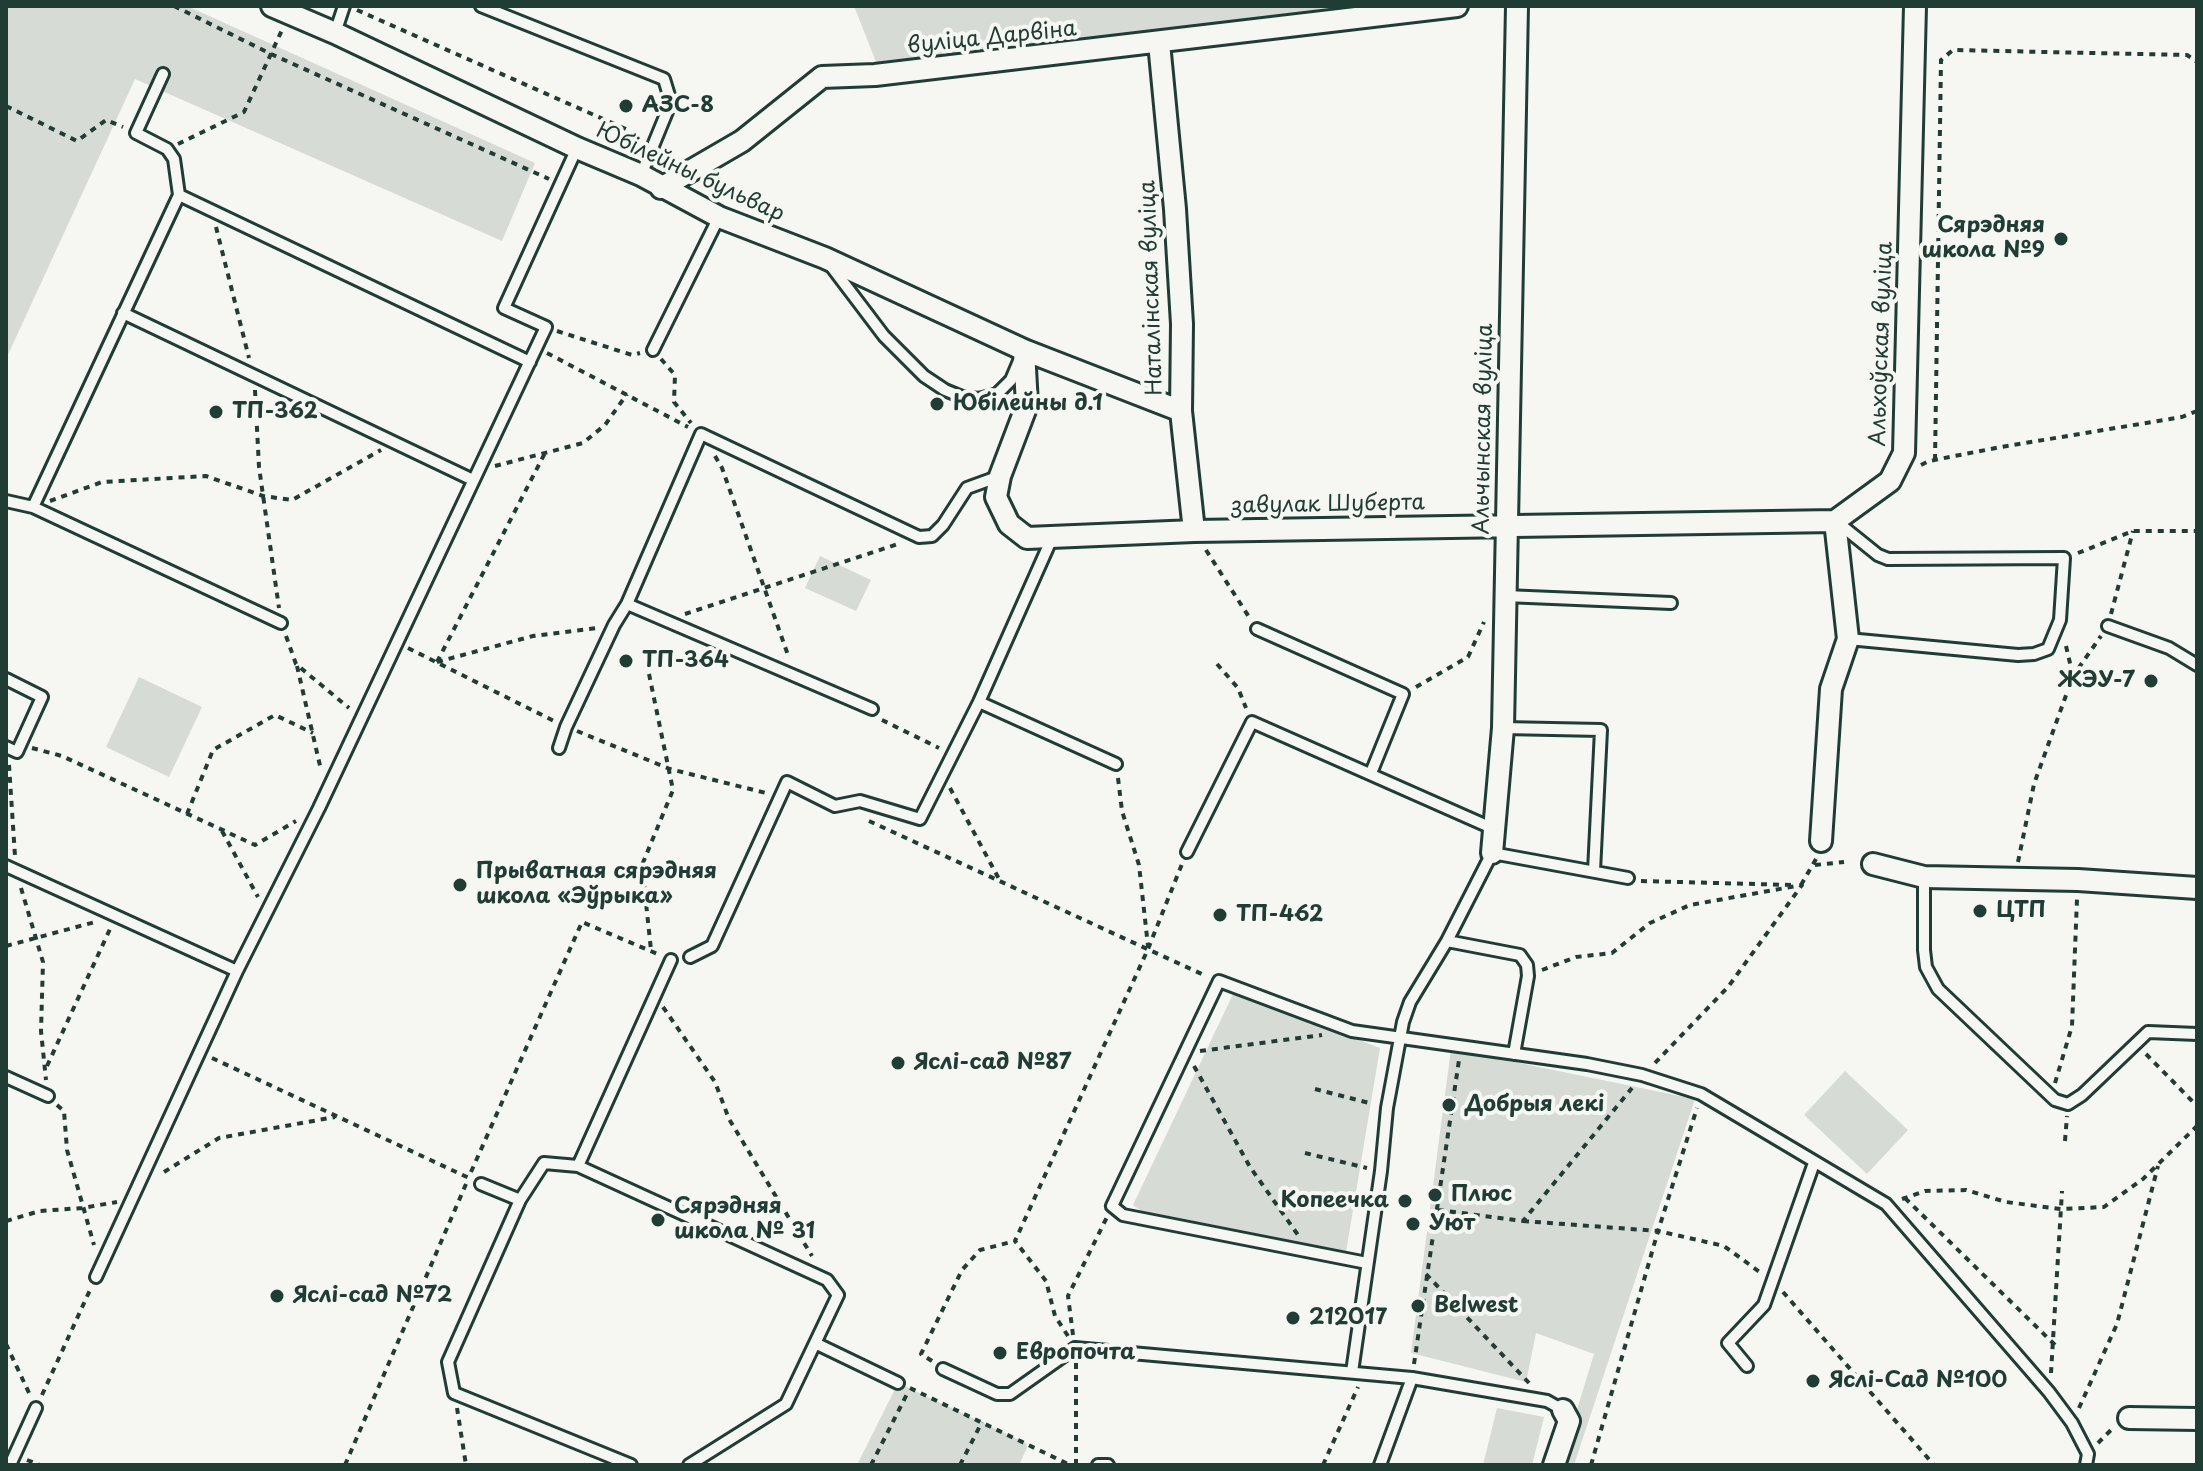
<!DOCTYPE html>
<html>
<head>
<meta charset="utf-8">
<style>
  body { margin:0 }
  #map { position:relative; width:2203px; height:1471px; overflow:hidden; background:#f6f6f2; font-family:"Playpen Sans",sans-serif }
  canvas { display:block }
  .frame { position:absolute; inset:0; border:8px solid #1f3d34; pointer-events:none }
</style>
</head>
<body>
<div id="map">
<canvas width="2203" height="1471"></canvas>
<div class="frame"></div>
</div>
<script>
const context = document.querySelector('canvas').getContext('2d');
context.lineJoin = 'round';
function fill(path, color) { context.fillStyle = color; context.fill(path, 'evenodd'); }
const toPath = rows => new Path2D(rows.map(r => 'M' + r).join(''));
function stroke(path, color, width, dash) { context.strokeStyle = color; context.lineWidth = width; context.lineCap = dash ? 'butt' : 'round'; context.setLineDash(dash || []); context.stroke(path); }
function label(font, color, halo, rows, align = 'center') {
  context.font = font + ' "Playpen Sans",sans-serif'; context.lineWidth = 8; context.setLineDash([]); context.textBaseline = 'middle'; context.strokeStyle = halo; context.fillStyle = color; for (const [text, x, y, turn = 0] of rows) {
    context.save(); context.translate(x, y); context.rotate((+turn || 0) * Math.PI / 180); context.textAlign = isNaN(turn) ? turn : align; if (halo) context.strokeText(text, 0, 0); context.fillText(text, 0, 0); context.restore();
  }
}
fill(toPath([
  [6,6,187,6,535,163,502,241,135,79,6,359],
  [854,6,1360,6,1169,35,880,72],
  [820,556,871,580,856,611,805,588],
  [139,677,202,707,169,777,106,747],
  [1234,992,1380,1048,1345,1258,1160,1225,1133,1205],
  [1451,1049,1695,1099,1574,1465,1560,1465,1594,1354,1536,1333,1526,1382,1411,1353],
  [1845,1071,1908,1130,1867,1174,1804,1115],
  [898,1383,1026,1443,1027,1448,1019,1465,857,1465],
  [1497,1408,1544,1417,1532,1465,1483,1465]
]), '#d6dbd6');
const lane = toPath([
  [481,6,664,79,671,102,641,175],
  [335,33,344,6],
  [163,74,136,133,167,149,174,159,179,195,530,362],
  [179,195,33,507,281,623],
  [831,266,884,336,924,376,945,390,962,397,979,399,997,394,1011,380,1019,361],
  [123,313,473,480],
  [653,350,719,217],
  [6,501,33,507],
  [1837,522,1878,555,1888,559,2064,558,2060,620,2048,649,2034,654,2018,655,1848,639],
  [1505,596,1671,603],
  [627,604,872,709],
  [2108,626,2169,648,2197,665],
  [1257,629,1403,694,1371,773],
  [6,679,42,697,17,752,6,747],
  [979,702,1116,764],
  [1503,728,1601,730,1594,871],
  [559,748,566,727,614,625,627,604,701,434,919,537,932,536,943,525,967,488,1000,476],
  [1187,852,1252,722,1494,829],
  [6,866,237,971],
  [1924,877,1924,950,1926,967,1938,989,2055,1100,2068,1104,2082,1095,2148,1032,2197,1034],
  [1447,941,1520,955,1527,965,1528,976,1514,1054],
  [690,957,712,946,787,782,835,806,860,801,920,819,979,702,1052,538],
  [6,1077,48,1096],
  [578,1166,671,960],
  [481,1184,520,1200],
  [1367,1263,1123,1215,1112,1206,1219,981,1352,1031,1587,1064,1642,1075,1701,1094,1886,1204,2049,1392,2072,1423,2088,1454,2086,1465],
  [96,1277,237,971,319,808,546,327,504,308,577,148],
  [817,1344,898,1383],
  [1747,1366,1728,1343,1764,1305,1814,1163],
  [943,1369,997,1394,1010,1394,1075,1348,1412,1378,1547,1401,1563,1410],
  [1352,1372,1381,1171,1387,1108,1403,1022,1410,1002,1447,941,1492,853,1628,878],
  [10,1465,36,1408],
  [631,1465,454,1393,448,1362,520,1200,544,1163,578,1166,827,1280,838,1295,786,1404,689,1465],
  [1098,1465,1108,1465],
  [1380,1465,1412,1378]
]);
const street = toPath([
  [272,6,335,33,577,148,641,175,719,217,825,258,1024,350,1181,411],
  [1159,43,1175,209,1182,324,1181,411,1194,531],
  [661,188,742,141,822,77,875,75,1457,6],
  [1024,350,1027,405,1000,476,996,497,1009,524,1027,538,1194,531,1835,521],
  [1835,521,1890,481,1904,453,1915,6],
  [1821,841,1831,689,1848,639,1835,521],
  [1492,853,1503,728,1517,6],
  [1873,864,1924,877,2078,880,2197,888],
  [2129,1418,2197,1419],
  [1554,1465,1569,1421,1563,1410]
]);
stroke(lane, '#1f3d34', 16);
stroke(street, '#1f3d34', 26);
stroke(toPath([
  [174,6,271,54,549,179],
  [357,10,628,130,639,139],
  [6,106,77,141,106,120,123,127],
  [178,144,244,112,282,30],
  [216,227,249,358],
  [557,331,632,355,640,353],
  [547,353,688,427],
  [661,359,675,375,674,402,691,423],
  [255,390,259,467,279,608],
  [715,456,722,468,789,658],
  [1935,460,1941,60,1953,50,2187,55,2197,62],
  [1921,465,1929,461,2001,447,2182,417,2197,411],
  [495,466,583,443,605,425,627,394],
  [50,501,102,482,206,476,263,496,292,500,381,450],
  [1206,550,1249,617],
  [2078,553,2133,531,2197,531],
  [685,614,898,544],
  [2111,614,2133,531],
  [286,636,296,664,349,708],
  [2066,646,2073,676],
  [408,648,554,721],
  [437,662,545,453],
  [437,662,533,636,597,628],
  [1217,664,1238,688,1246,708],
  [297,666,321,770],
  [649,674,673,790,642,865,651,950],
  [1416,687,1468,657,1484,622],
  [882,720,939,748],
  [577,731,670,769,766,793],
  [32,748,62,756,255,845,296,821],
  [9,765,15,856],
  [1118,778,1122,811,1139,865,1148,946],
  [950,788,999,879],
  [187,814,213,750,275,715,313,733],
  [869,821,1206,976],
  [222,831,258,897],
  [2018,862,2034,784,2073,676,2101,636],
  [1815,865,1844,862],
  [1641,881,1792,885],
  [1801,885,1816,859],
  [21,888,43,962,41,1031,46,1080],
  [6,946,95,922],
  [1542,970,1576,957,1612,953,1650,923,1690,905,1802,885,1728,987,1654,1064],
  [663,1007,715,1082,729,1119,812,1256],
  [1200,1051,1322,1035],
  [2146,1054,2197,1106],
  [212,1058,469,1178],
  [47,1066,110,929],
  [1194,1066,1250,1167,1298,1235],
  [2055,1083,2072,1026,2077,899],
  [1315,1089,1373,1104],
  [57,1105,64,1111,67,1150,94,1245],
  [2065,1141,2067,1116],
  [1305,1153,1367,1168],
  [164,1172,219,1138,335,1117],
  [471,1172,582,922,660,955],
  [1905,1198,2055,1345],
  [1902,1199,1925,1191,1966,1190,2006,1202,2061,1209,2104,1207,2143,1179,2197,1126],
  [1438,1210,1523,1221,1632,1088],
  [6,1221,40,1211,82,1208,117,1202],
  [1523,1221,1658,1231,1724,1246,1761,1273],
  [1426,1274,1529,1383],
  [1783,1292,1934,1465],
  [1073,1335,1068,1296,1107,1217],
  [1068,1336,1055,1316,1046,1281,1015,1241,1148,949,1182,864],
  [6,1344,30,1395],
  [932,1361,921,1354,962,1270,980,1250,1015,1241],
  [1076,1363,1076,1465],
  [1414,1364,1459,1060],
  [2051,1373,2062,1191],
  [910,1388,1070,1465],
  [42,1395,90,1290],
  [457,1408,466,1465],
  [2079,1408,2117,1324,2158,1166],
  [2098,1443,2114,1427],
  [27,1460,40,1465],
  [345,1465,466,1184],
  [871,1465,907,1394],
  [960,1465,982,1422],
  [1323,1465,1358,1387],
  [1591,1465,1658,1231,1697,1108]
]), '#1f3d34', 4, [6, 6]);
stroke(lane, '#f6f6f2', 10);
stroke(street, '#f6f6f2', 20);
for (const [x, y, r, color] of [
  [626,106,8,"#1f3d34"],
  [2061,239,8,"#1f3d34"],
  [937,404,8,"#1f3d34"],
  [216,412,8,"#1f3d34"],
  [626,661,8,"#1f3d34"],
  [2151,681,8,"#1f3d34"],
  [460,885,8,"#1f3d34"],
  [1980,911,8,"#1f3d34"],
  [1220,915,8,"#1f3d34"],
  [898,1063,8,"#1f3d34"],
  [1449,1105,8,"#1f3d34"],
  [1435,1195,8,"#1f3d34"],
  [1405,1201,8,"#1f3d34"],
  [658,1220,8,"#1f3d34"],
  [1413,1224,8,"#1f3d34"],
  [277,1296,8,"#1f3d34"],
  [1418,1306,8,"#1f3d34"],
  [1293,1318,8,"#1f3d34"],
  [1000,1353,8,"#1f3d34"],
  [1813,1381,8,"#1f3d34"]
]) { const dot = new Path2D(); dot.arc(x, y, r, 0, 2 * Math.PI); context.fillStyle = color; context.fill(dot); stroke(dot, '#f6f6f2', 3); }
label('22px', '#1f3d34', '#f6f6f2', [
  ["вуліца Дарвіна",992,38,-6],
  ["Юбілейны бульвар",690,173,25],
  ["Наталінская вуліца",1152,288,-92],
  ["Альхоўская вуліца",1882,344,-88],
  ["Альчынская вуліца",1484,429,-89],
  ["завулак Шуберта",1328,505,-1]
]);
label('bold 22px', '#1f3d34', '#f6f6f2', [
  ["АЗС-8",642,106],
  ["Сярэдняя",2045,226,"right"],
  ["школа №9",2045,251,"right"],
  ["Юбілейны д.1",953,404],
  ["ТП-362",232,412],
  ["ТП-364",642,661],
  ["ЖЭУ-7",2135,681,"right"],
  ["Прыватная сярэдняя",476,872],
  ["школа «Эўрыка»",476,897],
  ["ЦТП",1996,911],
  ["ТП-462",1236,915],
  ["Яслі-сад №87",914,1063],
  ["Добрыя лекі",1465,1105],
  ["Плюс",1451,1195],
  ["Копеечка",1389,1201,"right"],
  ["Сярэдняя",674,1207],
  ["школа № 31",674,1232],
  ["Уют",1429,1224],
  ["Яслі-сад №72",293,1296],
  ["Belwest",1434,1306],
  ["212017",1309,1318],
  ["Европочта",1016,1353],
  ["Яслі-Сад №100",1829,1381]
], 'left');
</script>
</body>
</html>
